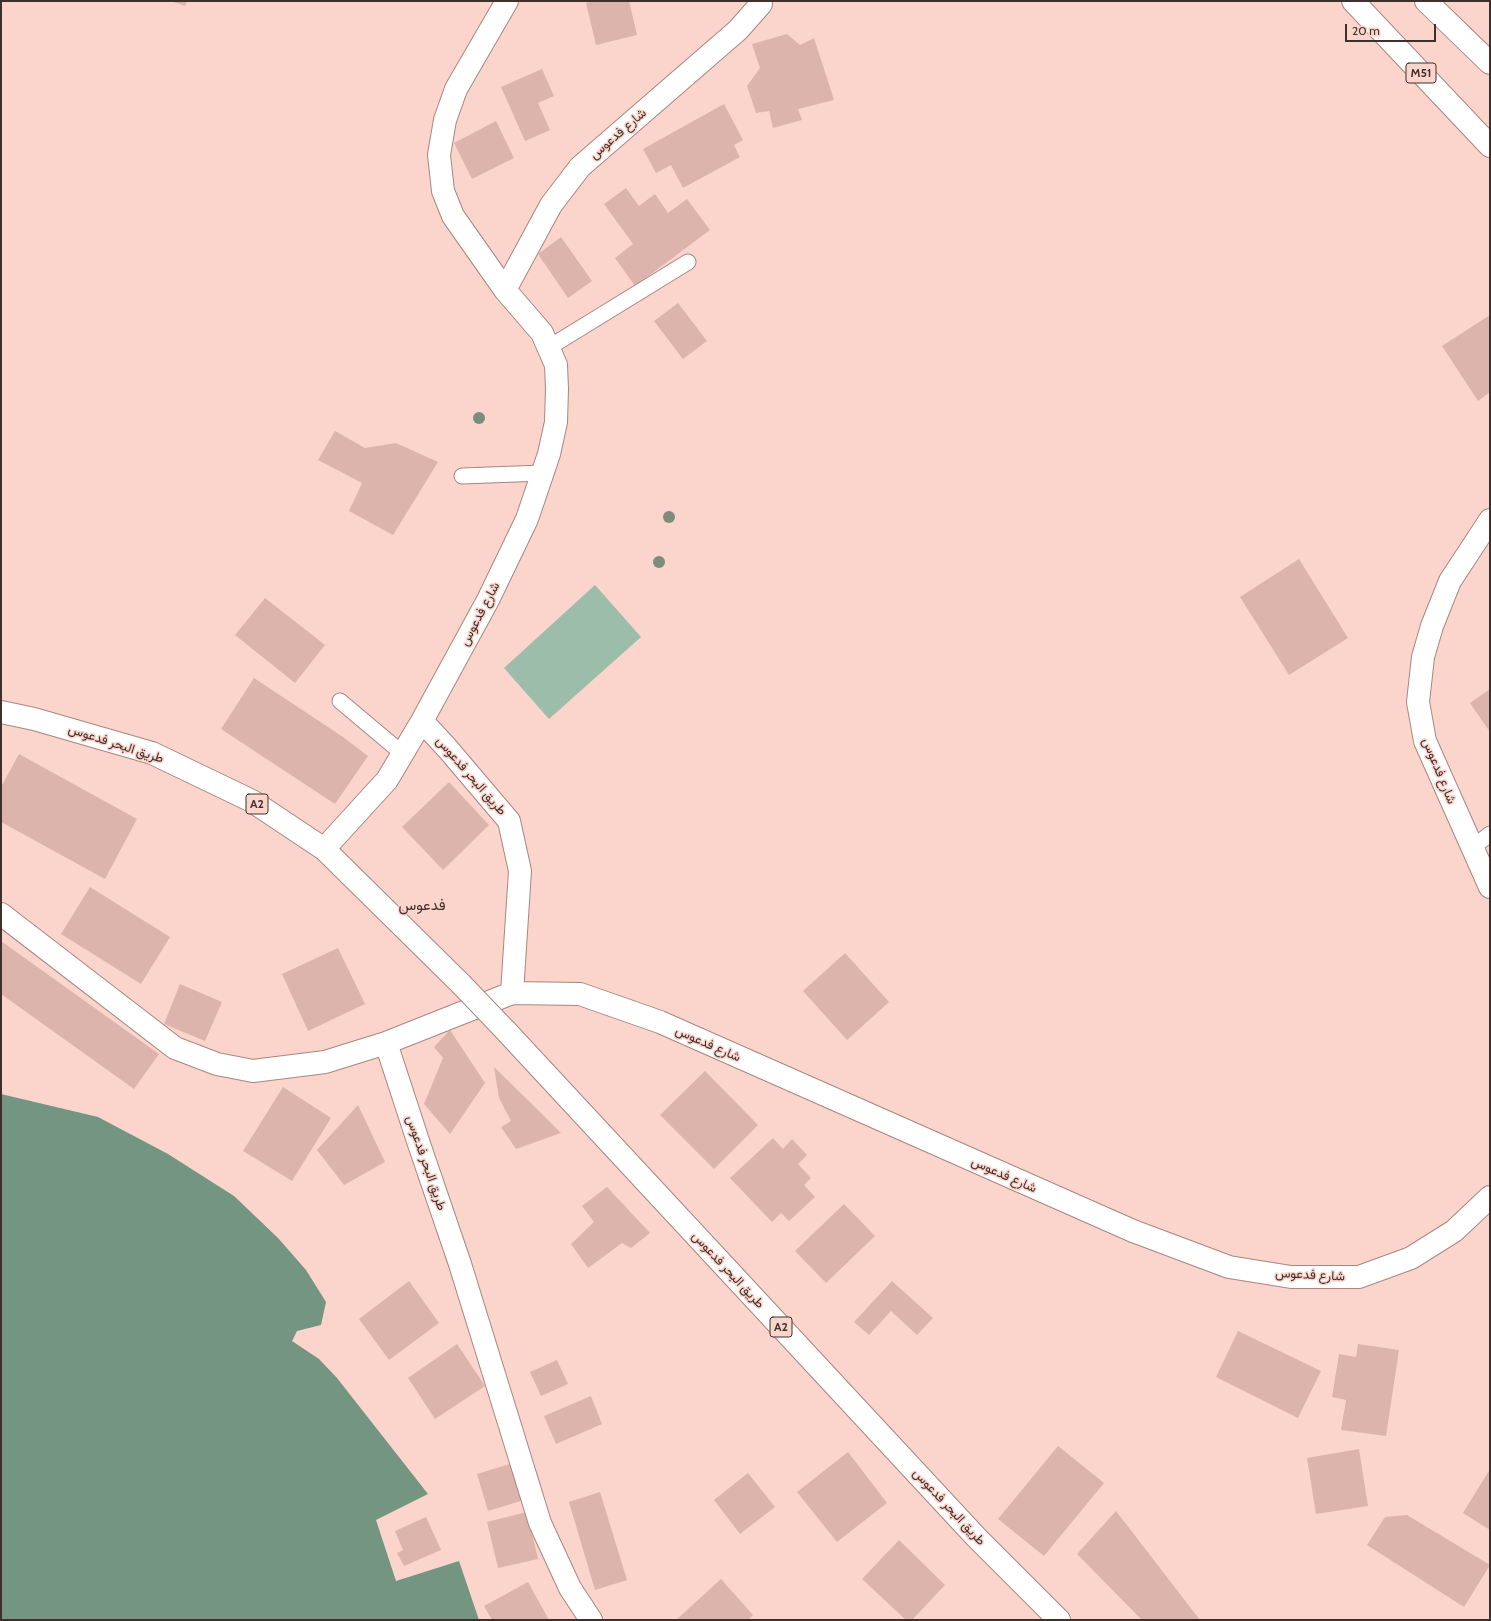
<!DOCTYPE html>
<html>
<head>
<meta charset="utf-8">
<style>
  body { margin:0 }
  #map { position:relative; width:1491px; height:1621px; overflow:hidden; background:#fbd4cb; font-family:Cabin,sans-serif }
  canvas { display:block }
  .frame { position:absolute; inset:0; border:2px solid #3f302d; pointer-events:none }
  .scale { position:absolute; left:1345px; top:24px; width:91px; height:18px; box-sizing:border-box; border:2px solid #3f302d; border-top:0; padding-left:5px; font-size:12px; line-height:14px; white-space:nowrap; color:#3f302d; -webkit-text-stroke:3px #fbd4cb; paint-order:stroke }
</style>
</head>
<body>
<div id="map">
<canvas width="1491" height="1621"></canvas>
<div class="frame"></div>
<div class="scale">20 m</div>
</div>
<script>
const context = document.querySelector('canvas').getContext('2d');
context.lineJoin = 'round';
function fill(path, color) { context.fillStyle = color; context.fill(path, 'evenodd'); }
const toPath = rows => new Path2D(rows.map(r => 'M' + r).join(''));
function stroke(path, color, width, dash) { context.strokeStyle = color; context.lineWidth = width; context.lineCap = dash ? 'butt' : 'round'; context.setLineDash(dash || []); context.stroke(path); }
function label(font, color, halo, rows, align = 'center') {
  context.font = font + ' Cabin,Vazirmatn,sans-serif'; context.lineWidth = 3; context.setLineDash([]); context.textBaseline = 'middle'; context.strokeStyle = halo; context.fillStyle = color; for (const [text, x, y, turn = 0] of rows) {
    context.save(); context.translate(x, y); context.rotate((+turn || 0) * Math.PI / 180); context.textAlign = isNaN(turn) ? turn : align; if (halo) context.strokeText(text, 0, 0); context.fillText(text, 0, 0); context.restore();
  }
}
fill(toPath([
  [595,585,641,637,549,719,504,668]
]), '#9bbdaa');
fill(toPath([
  [1,1094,98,1117,168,1154,234,1196,278,1238,306,1270,326,1302,321,1325,297,1331,292,1341,319,1359,337,1378,428,1494,376,1520,396,1581,459,1561,479,1620,1,1620]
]), '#739582');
fill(toPath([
  [171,1,187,1,185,6],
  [593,1,629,1,637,35,596,45,586,3],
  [787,34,800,45,814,38,834,100,798,109,802,120,773,128,769,111,756,113,747,86,760,68,752,44],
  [542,69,554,96,538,103,550,130,525,141,501,87],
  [724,104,743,140,734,145,740,157,683,188,671,165,656,173,643,149],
  [496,121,514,158,472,179,454,143],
  [626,188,639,206,655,194,668,213,687,199,710,230,635,286,615,258,633,244,604,204],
  [561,237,592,281,568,298,538,254],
  [678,303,707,341,683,359,654,321],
  [1490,315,1490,392,1478,401,1442,346],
  [335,431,365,448,396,443,438,462,393,535,349,511,362,483,318,460],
  [1299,559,1348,638,1289,675,1240,597],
  [265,598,325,645,295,683,235,635],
  [254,678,343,737,368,756,335,804,221,729],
  [1490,689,1490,732,1470,703],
  [19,754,137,819,105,879,1,822,1,787],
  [449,782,489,825,443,870,402,827],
  [90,887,170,937,141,984,61,934],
  [1,941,159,1054,134,1089,1,994],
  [338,948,365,1004,308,1031,282,974],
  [845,953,889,1002,847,1040,803,991],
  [180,984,222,1002,205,1041,164,1024],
  [450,1030,485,1083,450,1134,424,1104,443,1058,434,1047],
  [494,1067,540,1112,561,1133,516,1149,501,1127,511,1121,499,1098],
  [705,1071,758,1125,714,1169,660,1115],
  [283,1087,331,1118,292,1181,243,1151],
  [358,1105,385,1162,344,1185,317,1150],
  [773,1138,783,1149,792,1139,807,1155,798,1164,811,1178,804,1185,815,1197,789,1221,781,1213,772,1222,730,1178],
  [607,1187,650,1233,631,1248,622,1243,588,1268,571,1244,594,1222,582,1206],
  [844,1204,875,1236,826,1283,795,1251],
  [409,1281,439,1323,389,1360,359,1319],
  [892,1281,933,1318,917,1335,891,1311,869,1335,854,1322],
  [1238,1331,1321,1371,1298,1418,1216,1377],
  [457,1344,485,1386,435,1419,408,1378],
  [1358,1344,1399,1350,1386,1436,1341,1430,1346,1400,1332,1397,1339,1354,1356,1357],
  [557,1360,568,1384,541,1396,530,1372],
  [591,1396,602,1424,556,1444,544,1416],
  [1058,1446,1104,1483,1044,1556,998,1519],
  [1359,1449,1368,1506,1316,1514,1307,1458],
  [848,1452,887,1503,837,1542,797,1492],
  [513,1463,524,1500,488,1511,477,1474],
  [1490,1469,1490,1530,1463,1513],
  [748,1473,775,1507,740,1534,714,1500],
  [600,1492,627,1580,595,1590,569,1502],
  [1116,1511,1200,1620,1142,1620,1077,1554],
  [527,1512,538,1559,498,1568,487,1522],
  [1407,1515,1490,1565,1464,1607,1367,1545,1385,1517],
  [426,1517,441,1550,404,1566,397,1553,403,1550,395,1531],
  [899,1540,945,1585,912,1620,906,1620,862,1579],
  [721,1579,753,1615,748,1620,676,1620],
  [528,1582,549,1620,492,1620,484,1606]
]), '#dcb4ab');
const lane = toPath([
  [548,348,688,262],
  [462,476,543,473],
  [340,701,403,754],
  [1472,848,1490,834]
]);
const street = toPath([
  [505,290,551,205,580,167,738,30,761,4],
  [1490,520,1450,581,1432,626,1423,657,1418,702,1425,741,1490,887],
  [422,721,447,748,509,821,520,871,512,993],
  [324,849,387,780,422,721,488,600,527,519,549,454,556,422,557,389,556,365,542,333,505,290,453,216,443,191,439,155,445,120,456,89,507,1],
  [1,914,175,1048,217,1064,253,1071,325,1062,386,1043,512,993,580,994,660,1022,1133,1231,1229,1267,1291,1277,1359,1277,1411,1258,1454,1231,1490,1197],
  [386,1043,419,1144,460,1264,540,1523,570,1588,591,1620]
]);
const primary = toPath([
  [1,712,34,719,152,753,252,801,324,849,461,984],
  [506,1031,976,1537,1059,1620]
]);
const highway = toPath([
  [1353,1,1490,146],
  [1426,1,1490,63]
]);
stroke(lane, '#a9867e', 17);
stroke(street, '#a9867e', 24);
stroke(primary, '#a9867e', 24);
stroke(highway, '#a9867e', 24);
stroke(lane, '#fff', 15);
stroke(street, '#fff', 22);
stroke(primary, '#fff', 22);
stroke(highway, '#fff', 22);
const primaryBridge = toPath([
  [461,984,506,1031]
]);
stroke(primaryBridge, '#a9867e', 24, []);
stroke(primaryBridge, '#fff', 22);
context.fillStyle = '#7c8d7a';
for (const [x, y] of [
  [479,418],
  [669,517],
  [659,562]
]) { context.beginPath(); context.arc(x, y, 6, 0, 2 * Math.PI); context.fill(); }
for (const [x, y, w] of [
  [1421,73,30],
  [257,804,22],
  [781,1327,22]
]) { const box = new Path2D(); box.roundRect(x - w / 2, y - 10, w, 20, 3); context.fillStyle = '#fbd4cb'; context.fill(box); stroke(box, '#3f302d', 1); }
label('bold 12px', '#3f302d', null, [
  ["M51",1421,73],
  ["A2",257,804],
  ["A2",781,1327]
]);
label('13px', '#3f302d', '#fbd4cb', [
  ["شارع فدعوس",618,134,-41],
  ["شارع فدعوس",480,614,-62],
  ["طريق البحر فدعوس",116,744,18],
  ["شارع فدعوس",1439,771,68],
  ["طريق البحر فدعوس",471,776,49],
  ["شارع فدعوس",708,1044,24],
  ["طريق البحر فدعوس",426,1163,71],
  ["شارع فدعوس",1004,1175,24],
  ["طريق البحر فدعوس",728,1270,47],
  ["شارع فدعوس",1310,1275,3],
  ["طريق البحر فدعوس",949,1507,47]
]);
label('15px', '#3f302d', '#fbd4cb', [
  ["فدعوس",422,906]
]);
</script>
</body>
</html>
